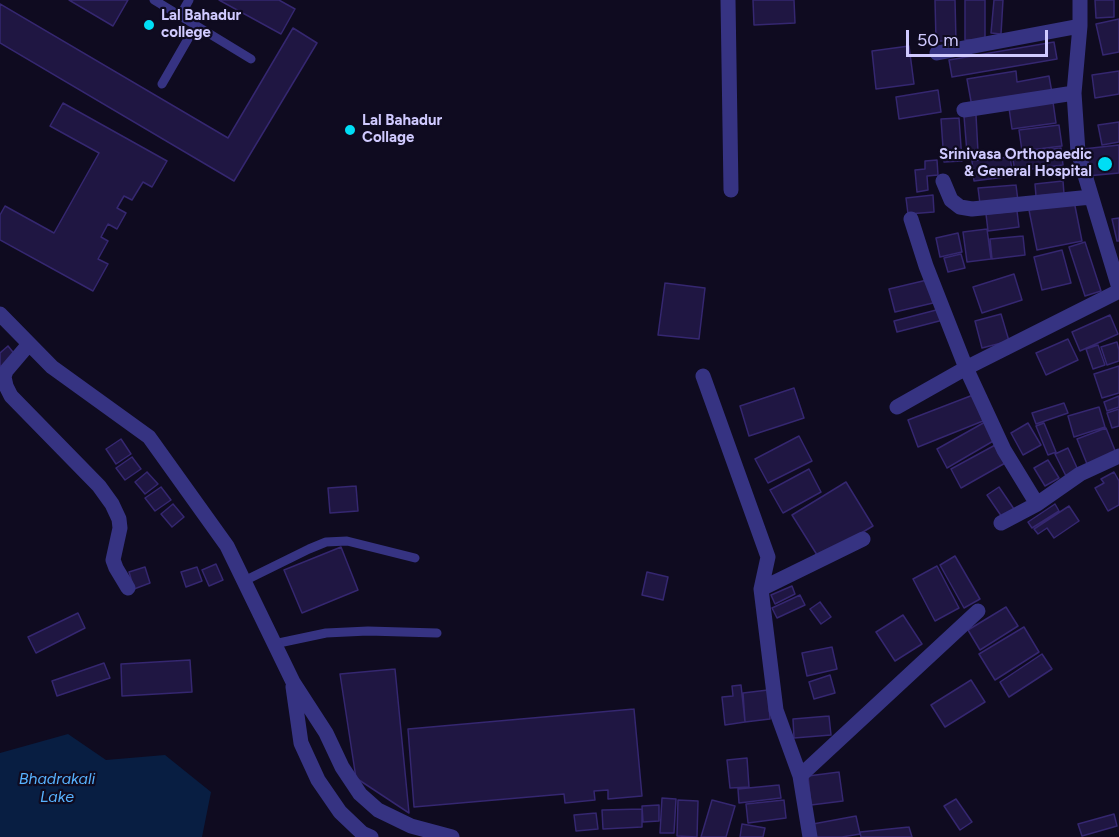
<!DOCTYPE html>
<html>
<head>
<meta charset="utf-8">
<style>
  body { margin:0 }
  #map { position:relative; width:1119px; height:837px; overflow:hidden; background:#0f0b20; font-family:Figtree,sans-serif }
  canvas { display:block }
  .scale { position:absolute; left:906px; top:30px; width:142px; height:27px; box-sizing:border-box; border:3px solid #d0caff; border-top:0; padding-left:8px; font-size:18px; line-height:21px; white-space:nowrap; color:#d0caff; -webkit-text-stroke:4px #0f0b20; paint-order:stroke }
</style>
</head>
<body>
<div id="map">
<canvas width="1119" height="837"></canvas>
<div class="scale">50 m</div>
</div>
<script>
const context = document.querySelector('canvas').getContext('2d');
context.lineJoin = 'round';
function fill(path, color) { context.fillStyle = color; context.fill(path, 'evenodd'); }
const toPath = rows => new Path2D(rows.map(r => 'M' + r).join(''));
function stroke(path, color, width, dash) { context.strokeStyle = color; context.lineWidth = width; context.lineCap = dash ? 'butt' : 'round'; context.setLineDash(dash || []); context.stroke(path); }
function label(font, color, halo, rows, align = 'center') {
  context.font = font + ' Figtree,sans-serif'; context.lineWidth = 4.5; context.setLineDash([]); context.textBaseline = 'middle'; context.strokeStyle = halo; context.fillStyle = color; for (const [text, x, y, turn = 0] of rows) {
    context.save(); context.translate(x, y); context.rotate((+turn || 0) * Math.PI / 180); context.textAlign = isNaN(turn) ? turn : align; if (halo) context.strokeText(text, 0, 0); context.fillText(text, 0, 0); context.restore();
  }
}
fill(toPath([
  [68,734,106,760,165,755,211,792,202,837,0,837,0,753]
]), '#081e42');
const building = toPath([
  [69,0,128,0,113,26,69,0],
  [219,0,279,0,295,9,281,34,219,0],
  [753,0,794,0,795,23,754,25,753,0],
  [935,0,955,0,956,41,936,41,935,0],
  [965,0,985,0,985,40,965,40,965,0],
  [994,0,1003,0,1001,34,991,33,994,0],
  [1095,0,1114,0,1114,17,1096,18,1095,0],
  [0,4,228,138,293,28,317,43,234,181,0,43,0,4],
  [1119,19,1119,52,1103,55,1096,24,1119,19],
  [1054,42,1057,59,952,77,949,60,1054,42],
  [909,46,914,84,876,89,872,51,909,46],
  [1016,71,1017,82,1049,76,1052,93,972,107,967,79,1016,71],
  [1119,71,1119,94,1095,98,1092,75,1119,71],
  [938,90,941,112,899,119,896,97,938,90],
  [1053,102,1056,123,1012,129,1009,108,1053,102],
  [63,103,167,161,152,187,143,182,132,200,124,196,117,208,126,213,117,229,108,224,101,237,108,241,98,259,108,264,93,291,0,240,0,215,5,206,54,233,99,153,50,126,63,103],
  [976,115,978,152,967,153,964,116,976,115],
  [959,118,962,161,944,162,941,119,959,118],
  [1119,122,1119,142,1102,145,1098,125,1119,122],
  [1059,125,1062,146,1022,151,1019,130,1059,125],
  [1119,145,1119,173,1087,176,1083,149,1119,145],
  [1061,148,1063,165,1015,171,1012,154,1061,148],
  [1010,157,1013,176,974,181,972,161,1010,157],
  [937,160,938,175,927,176,928,190,917,192,915,170,925,169,925,161,937,160],
  [1063,181,1064,194,1036,196,1035,184,1063,181],
  [1016,185,1018,201,980,204,978,188,1016,185],
  [933,195,934,212,908,214,906,198,933,195],
  [1074,201,1082,241,1037,250,1029,210,1074,201],
  [1017,211,1019,227,988,231,986,214,1017,211],
  [1119,218,1119,241,1117,241,1112,219,1119,218],
  [987,229,991,259,967,262,963,232,987,229],
  [958,233,962,252,940,257,936,238,958,233],
  [1023,236,1025,255,992,259,990,239,1023,236],
  [1085,242,1101,291,1085,296,1069,247,1085,242],
  [1062,250,1071,283,1042,290,1034,257,1062,250],
  [961,254,965,268,948,272,944,258,961,254],
  [1014,274,1022,300,982,313,973,287,1014,274],
  [927,280,933,303,895,312,889,289,927,280],
  [665,283,705,288,699,339,658,335,665,283],
  [940,309,943,320,897,332,894,321,940,309],
  [1001,314,1009,341,982,348,975,321,1001,314],
  [1110,315,1118,334,1080,351,1072,332,1110,315],
  [1068,339,1078,360,1046,375,1036,353,1068,339],
  [1117,342,1119,350,1119,361,1107,365,1101,347,1117,342],
  [1098,345,1105,365,1093,369,1086,349,1098,345],
  [8,346,17,357,3,369,0,365,0,353,8,346],
  [1119,366,1119,393,1102,398,1094,374,1119,366],
  [794,388,804,418,749,436,740,406,794,388],
  [973,395,983,421,918,447,908,420,973,395],
  [1119,396,1119,407,1107,411,1104,402,1119,396],
  [1064,403,1068,413,1036,424,1032,413,1064,403],
  [1099,407,1105,427,1074,437,1068,416,1099,407],
  [1119,409,1119,426,1112,428,1107,413,1119,409],
  [985,422,995,440,947,468,937,449,985,422],
  [1028,423,1041,445,1023,455,1011,433,1028,423],
  [1044,423,1056,452,1048,455,1036,426,1044,423],
  [1106,428,1116,453,1087,464,1077,439,1106,428],
  [799,436,812,461,768,483,755,459,799,436],
  [121,439,131,454,116,464,106,449,121,439],
  [997,444,1007,462,961,488,951,469,997,444],
  [1068,448,1078,470,1066,476,1055,454,1068,448],
  [132,457,141,469,125,480,116,468,132,457],
  [1048,460,1059,478,1045,486,1034,468,1048,460],
  [809,469,821,492,783,513,770,490,809,469],
  [147,472,158,484,145,494,135,482,147,472],
  [1114,472,1119,481,1119,505,1108,511,1095,488,1104,483,1101,479,1114,472],
  [846,482,873,526,819,558,792,515,846,482],
  [356,486,358,511,330,513,328,488,356,486],
  [161,487,171,500,155,511,145,498,161,487],
  [999,487,1016,512,1004,520,987,495,999,487],
  [173,504,184,517,172,527,161,514,173,504],
  [1055,504,1059,511,1032,528,1028,522,1055,504],
  [1069,506,1079,521,1054,538,1047,528,1038,534,1034,529,1069,506],
  [341,547,358,590,302,613,284,570,341,547],
  [955,556,980,599,964,608,940,565,955,556],
  [216,564,223,580,209,586,202,570,216,564],
  [937,566,959,608,935,621,913,579,937,566],
  [145,567,150,583,134,589,129,572,145,567],
  [197,567,202,581,186,587,181,572,197,567],
  [647,572,668,577,663,600,642,595,647,572],
  [792,586,795,594,775,604,771,595,792,586],
  [800,595,805,605,777,618,772,608,800,595],
  [820,602,831,617,821,624,810,609,820,602],
  [1006,607,1018,626,980,650,968,630,1006,607],
  [78,613,85,628,36,653,28,637,78,613],
  [903,615,922,644,895,661,876,632,903,615],
  [1024,627,1039,652,995,680,979,654,1024,627],
  [832,647,837,669,807,676,802,653,832,647],
  [1042,654,1052,669,1009,697,1000,682,1042,654],
  [190,660,192,692,122,696,121,664,190,660],
  [104,663,110,678,57,696,52,681,104,663],
  [395,669,409,813,356,778,340,674,395,669],
  [830,675,835,693,814,699,809,682,830,675],
  [971,680,985,702,945,727,931,705,971,680],
  [741,685,745,722,725,725,722,697,733,696,732,686,741,685],
  [768,690,770,719,745,722,743,693,768,690],
  [634,709,642,796,608,799,608,790,594,791,595,800,565,803,564,794,414,807,408,729,634,709],
  [829,716,831,735,794,738,793,719,829,716],
  [747,758,749,787,730,788,727,760,747,758],
  [839,772,843,801,811,805,808,776,839,772],
  [779,785,781,798,739,803,738,789,779,785],
  [662,798,676,799,674,833,660,833,662,798],
  [956,799,972,822,960,830,944,806,956,799],
  [678,800,698,801,697,837,677,836,678,800],
  [712,800,735,806,726,837,701,837,712,800],
  [784,800,786,818,748,823,746,804,784,800],
  [659,805,659,821,643,822,642,806,659,805],
  [642,809,642,827,603,829,602,810,642,809],
  [596,813,598,829,576,831,574,815,596,813],
  [1114,814,1117,826,1082,836,1078,824,1114,814],
  [856,816,860,834,842,837,815,837,813,824,856,816],
  [742,824,765,828,763,837,740,837,742,824],
  [909,827,912,837,861,837,860,832,909,827]
]);
fill(building, '#1f1642');
stroke(building, '#352770', 1.5);
stroke(toPath([
  [154,0,251,59],
  [180,16,189,0],
  [162,84,196,25],
  [244,581,309,549,326,542,347,541,415,558],
  [274,644,326,633,368,631,437,633]
]), '#363382', 9);
stroke(toPath([
  [728,0,731,190],
  [1080,0,1080,26,1074,93,1078,152,1119,288],
  [937,53,1080,26],
  [964,110,1074,93],
  [943,181,951,200,960,207,972,209,1091,197],
  [911,219,926,266,966,368,1004,450,1037,504],
  [0,314,52,367,149,437,227,546,293,682,326,733,342,767,360,794,378,810,411,826,452,837],
  [29,344,6,371,4,377,6,386,11,396,99,486,112,504,119,519,120,528,113,560,116,568,128,588],
  [703,376,768,557,761,589,776,710,800,776,810,837],
  [897,407,966,368,1119,291],
  [1001,523,1037,504,1080,474,1119,456],
  [761,589,863,539],
  [293,687,301,743,318,780,340,812,362,833,371,837],
  [800,776,978,611]
]), '#363382', 15);
for (const [x, y, r, color] of [
  [149,25,6,"#00def5"],
  [350,130,6,"#00def5"],
  [1105,164,8,"#00def5"]
]) { const dot = new Path2D(); dot.arc(x, y, r, 0, 2 * Math.PI); context.fillStyle = color; context.fill(dot); stroke(dot, '#0f0b20', 2); }
label('bold 15px', '#d0caff', '#0f0b20', [
  ["Lal Bahadur",161,16],
  ["college",161,33],
  ["Lal Bahadur",362,121],
  ["Collage",362,138],
  ["Srinivasa Orthopaedic",1092,155,"right"],
  ["& General Hospital",1092,172,"right"]
], 'left');
label('italic 16px', '#58b3ff', '#0f0b20', [
  ["Bhadrakali",57,779],
  ["Lake",57,797]
]);
</script>
</body>
</html>
